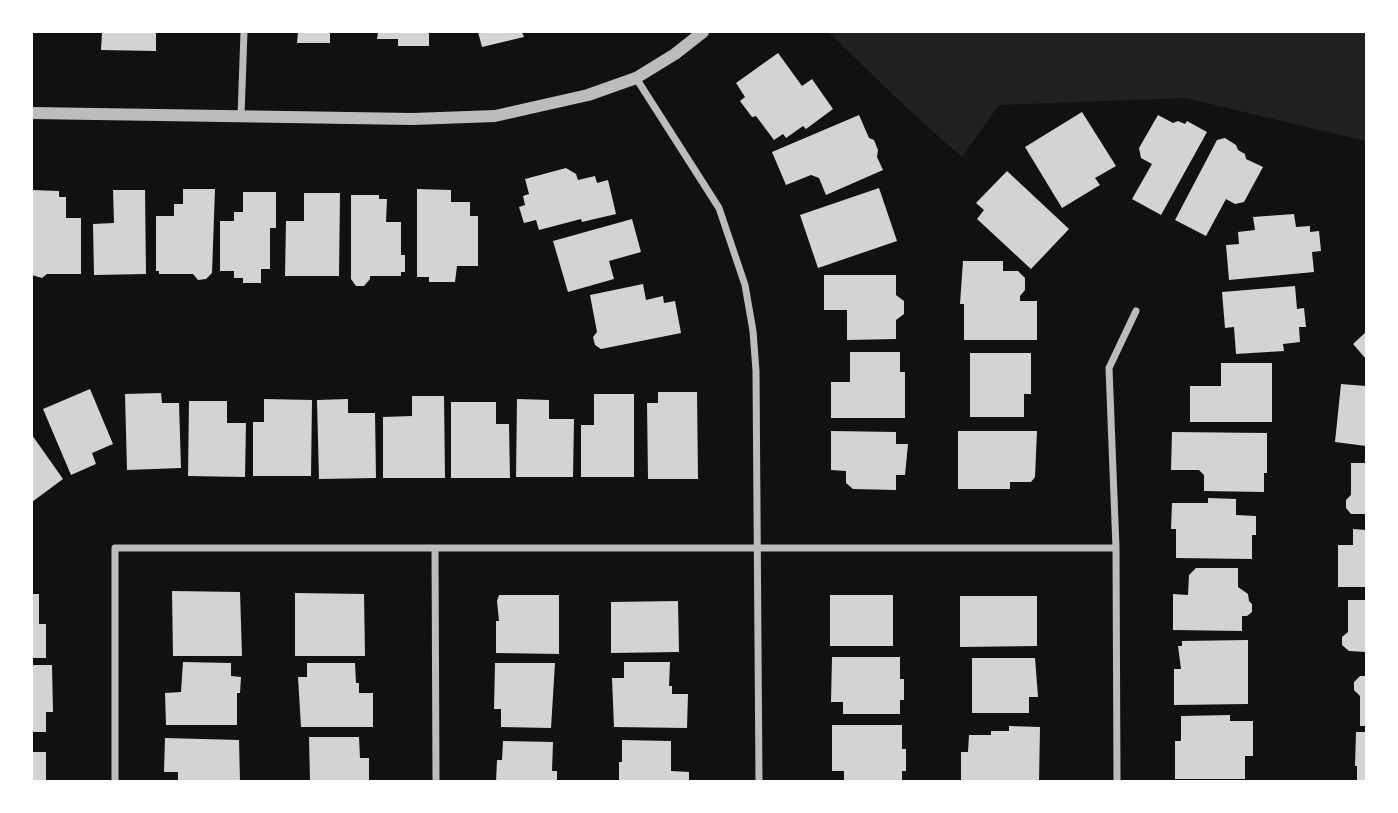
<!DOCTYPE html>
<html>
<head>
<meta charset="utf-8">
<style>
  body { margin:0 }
  #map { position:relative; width:1398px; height:813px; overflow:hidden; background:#111; font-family:Cabin,sans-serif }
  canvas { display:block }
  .frame { position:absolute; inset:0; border:33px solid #fff; pointer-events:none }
</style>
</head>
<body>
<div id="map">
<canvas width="1398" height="813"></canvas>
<div class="frame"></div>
</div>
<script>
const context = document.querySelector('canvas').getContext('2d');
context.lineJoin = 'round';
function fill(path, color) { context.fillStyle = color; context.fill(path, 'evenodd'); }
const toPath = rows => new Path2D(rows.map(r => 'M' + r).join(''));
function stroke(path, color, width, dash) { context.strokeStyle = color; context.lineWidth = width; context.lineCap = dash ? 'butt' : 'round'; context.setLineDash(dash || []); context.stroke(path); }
fill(toPath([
  [828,32,1366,32,1366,141,1185,98,999,105,962,157,910,111]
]), '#202020');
fill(toPath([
  [102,32,156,32,156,51,101,50],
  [298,32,330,32,330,43,297,43],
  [378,32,429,32,429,46,398,46,398,39,377,39],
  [478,32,522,32,524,37,482,47],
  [778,53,802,86,812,79,833,109,806,129,803,126,786,138,783,134,774,140,756,116,752,117,740,101,745,97,736,83],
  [1082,112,1116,166,1095,178,1100,185,1062,208,1025,147],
  [859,115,869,138,874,140,878,150,877,157,883,170,826,195,819,178,811,175,786,185,772,152],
  [1158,115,1173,123,1178,121,1185,124,1187,121,1207,132,1161,215,1132,199,1152,164,1141,158,1139,148],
  [1225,138,1236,145,1238,150,1245,154,1246,159,1263,167,1244,202,1235,204,1226,199,1206,236,1175,220,1217,140],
  [566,168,576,174,578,180,595,176,597,183,608,180,616,214,582,222,581,219,539,230,536,220,524,223,519,207,525,205,523,196,529,194,525,179],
  [1007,171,1069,229,1031,269,977,219,984,210,976,203],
  [879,188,897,241,818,268,800,215],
  [183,189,215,189,212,273,206,279,198,280,193,274,159,274,159,271,156,271,156,216,174,216,174,204,183,204],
  [417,189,451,190,451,202,470,202,470,216,478,216,478,266,457,266,455,282,429,282,429,277,417,277],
  [32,190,59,191,59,197,66,197,66,218,81,218,81,274,47,274,42,278,32,275],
  [113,190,145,190,146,274,94,275,93,224,114,223],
  [243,192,276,192,276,228,270,228,270,269,261,269,261,283,243,283,243,278,234,278,234,271,220,271,220,221,234,221,234,212,243,212],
  [304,193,340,193,339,276,285,276,286,221,304,221],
  [351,195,379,195,379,199,387,199,386,222,401,222,401,255,405,255,405,272,401,272,401,276,370,276,370,279,364,286,356,286,351,279],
  [1294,214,1296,227,1310,226,1310,232,1319,231,1321,251,1312,252,1314,272,1229,280,1226,245,1239,244,1238,232,1255,230,1253,217],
  [632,219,641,252,609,261,614,279,568,292,553,241],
  [963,261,1003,261,1003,271,1018,271,1025,278,1025,290,1020,296,1020,301,1037,301,1037,340,964,340,964,304,960,304],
  [824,275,896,275,896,295,904,301,904,314,896,320,896,339,847,340,847,310,824,310],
  [643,284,646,300,663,296,664,303,675,301,681,333,601,349,595,345,593,337,597,332,590,295],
  [1295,286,1297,309,1304,308,1306,327,1299,327,1300,342,1283,344,1284,351,1236,354,1234,327,1225,328,1222,292],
  [1366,332,1366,359,1353,344],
  [850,352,900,352,900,372,905,372,905,418,831,418,831,382,850,382],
  [970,353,1031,353,1031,394,1024,394,1024,417,970,417],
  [1221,363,1272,363,1272,422,1190,422,1190,386,1221,386],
  [1341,384,1366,386,1366,446,1335,442],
  [90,389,113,444,92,453,96,464,71,475,43,409],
  [658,392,697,392,698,479,648,479,647,403,658,403],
  [161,393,162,403,179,403,181,468,127,470,125,394],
  [594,394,634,394,634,477,581,477,581,425,594,425],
  [412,396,444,396,445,478,383,478,383,417,412,416],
  [264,399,312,400,311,476,253,476,253,422,264,422],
  [348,399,348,413,375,413,376,478,319,479,317,400],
  [517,399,549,400,549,419,574,419,573,477,516,477],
  [189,401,227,401,227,423,246,423,245,477,188,476],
  [451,402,496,402,496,424,509,424,510,478,451,478],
  [831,431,896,432,896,444,908,444,905,475,896,475,896,490,853,489,846,483,846,471,831,470],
  [958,431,1037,431,1035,477,1031,482,1010,482,1010,489,958,489],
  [1172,432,1267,433,1267,473,1264,473,1264,492,1204,491,1204,475,1199,470,1171,470],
  [32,435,63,479,32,502],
  [1351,463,1366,463,1366,514,1351,514,1346,508,1346,500,1351,495],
  [1208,498,1236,499,1236,515,1256,516,1256,535,1252,535,1252,559,1176,558,1176,529,1171,529,1172,503,1208,503],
  [1353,529,1366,530,1366,587,1338,587,1338,545,1353,545],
  [1196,568,1238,568,1238,587,1248,594,1249,601,1252,604,1252,612,1247,616,1242,616,1242,631,1173,630,1173,594,1188,595,1189,575],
  [172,591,240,592,242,656,173,656],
  [295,593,364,594,365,656,295,656],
  [32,594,39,594,39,624,46,624,46,658,32,658],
  [499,595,559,595,559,654,496,653,496,621,499,621,497,601],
  [830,595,893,595,893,646,830,646],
  [960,596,1037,596,1037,646,960,647],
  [1348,600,1366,600,1366,652,1349,651,1342,645,1342,637,1348,632],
  [678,601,679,652,611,653,611,602],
  [1248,640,1248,704,1174,705,1174,669,1181,669,1178,646,1182,646,1182,641],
  [832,657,900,657,900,679,904,679,904,700,900,700,900,714,843,714,843,702,831,702],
  [972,658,1035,658,1038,697,1029,697,1029,713,972,713],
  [183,662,231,663,231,676,241,677,240,693,237,693,237,725,166,725,165,693,181,692],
  [624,662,670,662,669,686,672,686,672,694,688,694,687,728,614,727,612,678,624,678],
  [307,663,355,663,356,683,359,683,359,693,373,693,373,727,301,727,298,677,307,677],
  [495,663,555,663,551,728,501,727,501,709,494,709],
  [32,665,52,665,53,712,46,712,46,732,32,732],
  [1360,676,1366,676,1366,726,1360,726,1360,696,1354,690,1354,682],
  [1230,715,1230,721,1253,721,1253,756,1245,756,1245,779,1175,779,1175,741,1181,741,1181,716],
  [832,725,902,725,902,749,906,749,906,771,902,771,902,782,844,782,844,771,832,771],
  [1009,726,1040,727,1039,782,961,782,961,752,968,752,969,735,991,735,991,731,1009,731],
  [1356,732,1366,732,1366,782,1357,782,1357,766,1355,766],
  [309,737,359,737,360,758,369,758,369,782,310,782],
  [165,738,239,740,240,782,178,781,178,772,164,772],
  [622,740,671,741,671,771,689,772,689,782,619,782,619,762,622,762],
  [503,741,553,742,552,771,557,771,557,782,496,782,497,760,502,760],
  [32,752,46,752,46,782,32,782]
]), '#d3d3d3');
stroke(toPath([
  [636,78,719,208,745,285,753,331,756,371,759,782],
  [241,116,244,32],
  [435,548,436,782],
  [115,782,115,548,1116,548],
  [1117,782,1116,548,1109,368,1136,311]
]), '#bcbcbc', 7);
stroke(toPath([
  [32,113,413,119,495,116,588,95,636,78,675,54,703,32]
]), '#bcbcbc', 12);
</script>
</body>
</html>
